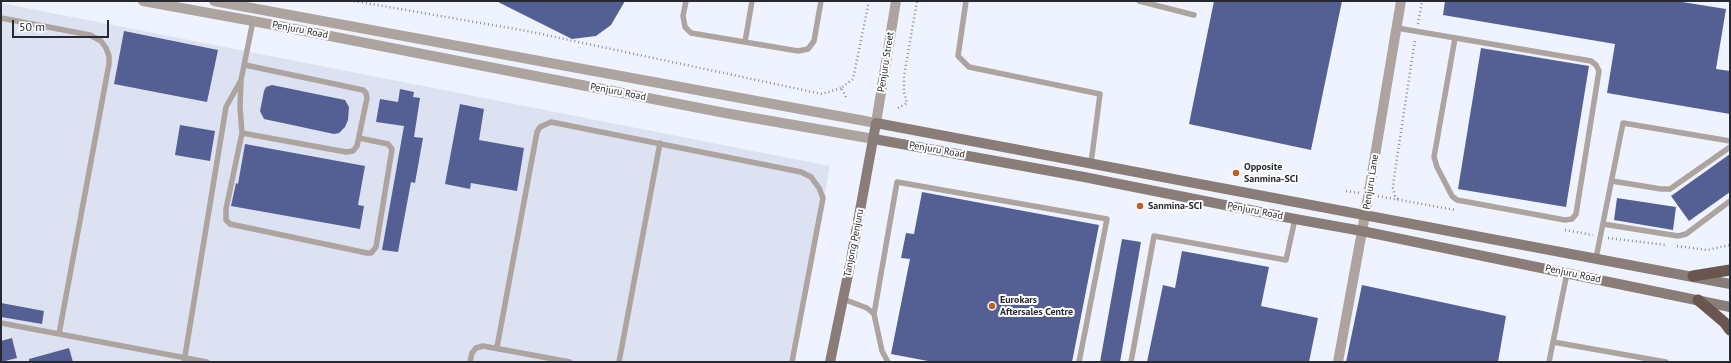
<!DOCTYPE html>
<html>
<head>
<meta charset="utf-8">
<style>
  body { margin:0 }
  #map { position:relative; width:1731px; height:363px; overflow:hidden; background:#eff3ff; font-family:"PT Sans",sans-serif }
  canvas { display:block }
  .frame { position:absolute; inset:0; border:2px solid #272930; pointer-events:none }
  .scale { position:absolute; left:12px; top:20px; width:97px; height:18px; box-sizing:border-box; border:2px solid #272930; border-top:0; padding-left:5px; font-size:12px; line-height:14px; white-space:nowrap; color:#272930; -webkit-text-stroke:3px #fff; paint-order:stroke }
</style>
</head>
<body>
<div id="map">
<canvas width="1731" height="363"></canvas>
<div class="frame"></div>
<div class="scale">50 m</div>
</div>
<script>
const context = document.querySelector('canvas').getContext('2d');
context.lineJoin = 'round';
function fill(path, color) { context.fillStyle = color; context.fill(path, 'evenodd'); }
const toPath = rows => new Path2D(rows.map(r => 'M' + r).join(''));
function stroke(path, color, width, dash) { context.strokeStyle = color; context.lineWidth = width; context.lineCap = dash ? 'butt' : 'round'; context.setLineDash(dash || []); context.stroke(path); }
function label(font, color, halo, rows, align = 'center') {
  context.font = font + ' "PT Sans",sans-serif'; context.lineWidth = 4; context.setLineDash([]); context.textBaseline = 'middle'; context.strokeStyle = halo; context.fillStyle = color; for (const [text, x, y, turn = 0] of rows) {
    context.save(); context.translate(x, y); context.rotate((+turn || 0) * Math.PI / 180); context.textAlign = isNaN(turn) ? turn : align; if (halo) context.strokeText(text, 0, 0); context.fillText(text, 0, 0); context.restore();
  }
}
fill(toPath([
  [1,3,830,166,792,362,1,362]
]), '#dde2f2');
fill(toPath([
  [496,1,625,1,611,25,596,36,572,39],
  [1214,1,1342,1,1311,150,1189,124],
  [1445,1,1676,1,1726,9,1716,69,1730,71,1730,114,1607,93,1615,44,1443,15],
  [124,31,218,50,207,102,114,84],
  [1481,48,1589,66,1566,207,1458,189],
  [272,85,345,100,349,107,348,120,345,127,339,133,334,134,264,119,260,111,264,91,266,87],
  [400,89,414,92,413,97,420,98,414,137,423,138,415,183,411,182,398,252,382,250,404,126,376,122,380,99,398,102],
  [460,104,484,109,479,140,524,148,517,191,471,183,470,189,445,184],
  [180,125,215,131,210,161,175,155],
  [245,144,365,166,358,205,364,206,360,229,231,206,236,183,238,184],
  [1730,154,1730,192,1689,221,1671,196],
  [922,192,1099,225,1072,362,933,362,891,354,910,259,901,258,906,233,914,234],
  [1617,198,1676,207,1673,230,1614,220],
  [1122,239,1141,242,1120,362,1100,362],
  [1182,251,1269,267,1261,306,1318,318,1309,362,1147,362,1163,285,1175,288],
  [1362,285,1506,316,1498,362,1346,362],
  [1,303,44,311,42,324,1,317],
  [12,338,17,358,1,362,1,341],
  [69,348,73,362,29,362,29,359]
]), '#546093');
stroke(toPath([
  [354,1,527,31,822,94,841,88],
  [1418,24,1422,1],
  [846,97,841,88,853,79,869,1],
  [898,108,907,103,904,92,904,76,917,1],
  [1346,191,1359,193],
  [1378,196,1455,210],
  [1398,199,1395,196,1393,188,1394,178,1415,39],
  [1565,230,1593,235],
  [1608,238,1666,245],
  [1677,246,1707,250,1730,245]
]), '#8b8e98', 2.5, [1, 3]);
stroke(toPath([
  [686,1,683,16,685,27,691,33,798,51,808,49,814,41,821,1],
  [966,1,958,56,969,67,1100,94,1091,163],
  [1139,1,1194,15],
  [1,18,90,35,101,41,106,48,109,56,109,64,59,334],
  [253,21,241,80,240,107,242,133,226,209,226,220,230,224,367,253,371,253,376,247,392,149,388,144,359,138],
  [1397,28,1591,61,1596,65,1599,71,1576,214,1572,219,1565,220,1457,200,1452,196,1437,167,1434,157,1455,38],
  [745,42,752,1],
  [242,133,346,152,353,151,357,146,367,98,366,93,363,90,245,65],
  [1612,181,1661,189,1670,189,1730,147],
  [1603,224,1678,236,1686,234,1730,201],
  [1596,258,1623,123,1730,141],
  [843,299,867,308,874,314,882,351,888,362],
  [874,314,897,182,1107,219,1079,362],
  [1,323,207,362],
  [1553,342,1666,362],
  [497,347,537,132,540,127,551,122,801,172,811,177,819,188,823,198,792,362],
  [184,362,226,107,240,82],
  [470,362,472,353,476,348,483,346,570,362],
  [619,362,660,143],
  [1131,362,1154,236,1286,260,1295,219],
  [1549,362,1567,273]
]), '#ada39f', 5.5);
stroke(toPath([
  [143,1,253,21,725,113,874,139],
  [214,1,876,123,896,1],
  [1338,362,1365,215,1401,1]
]), '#ada39f', 10);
stroke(toPath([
  [874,139,1084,177,1295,219,1362,231,1730,307],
  [830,362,850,265,876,123,1730,284]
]), '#8a7d77', 10);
stroke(toPath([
  [1693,276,1730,270],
  [1698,300,1724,322,1730,330]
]), '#68564f', 11);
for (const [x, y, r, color] of [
  [1236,173,4,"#c15d26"],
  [1140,206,4,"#c15d26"],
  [992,306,4,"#c15d26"]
]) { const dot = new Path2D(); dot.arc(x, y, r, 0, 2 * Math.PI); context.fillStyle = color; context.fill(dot); stroke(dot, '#fff', 1.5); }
label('10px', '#272930', '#fff', [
  ["Penjuru Road",300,30,11],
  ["Penjuru Street",886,62,-81],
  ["Penjuru Road",618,92,11],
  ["Penjuru Road",937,150,10],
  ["Penjuru Lane",1371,182,-81],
  ["Penjuru Road",1255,211,11],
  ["Tanjong Penjuru",854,243,-79],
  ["Penjuru Road",1573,274,12]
]);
label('bold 10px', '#272930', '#fff', [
  ["Opposite",1244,167],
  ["Sanmina-SCI",1244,179],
  ["Sanmina-SCI",1148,206],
  ["Eurokars",1000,300],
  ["Aftersales Centre",1000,312]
], 'left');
</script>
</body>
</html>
